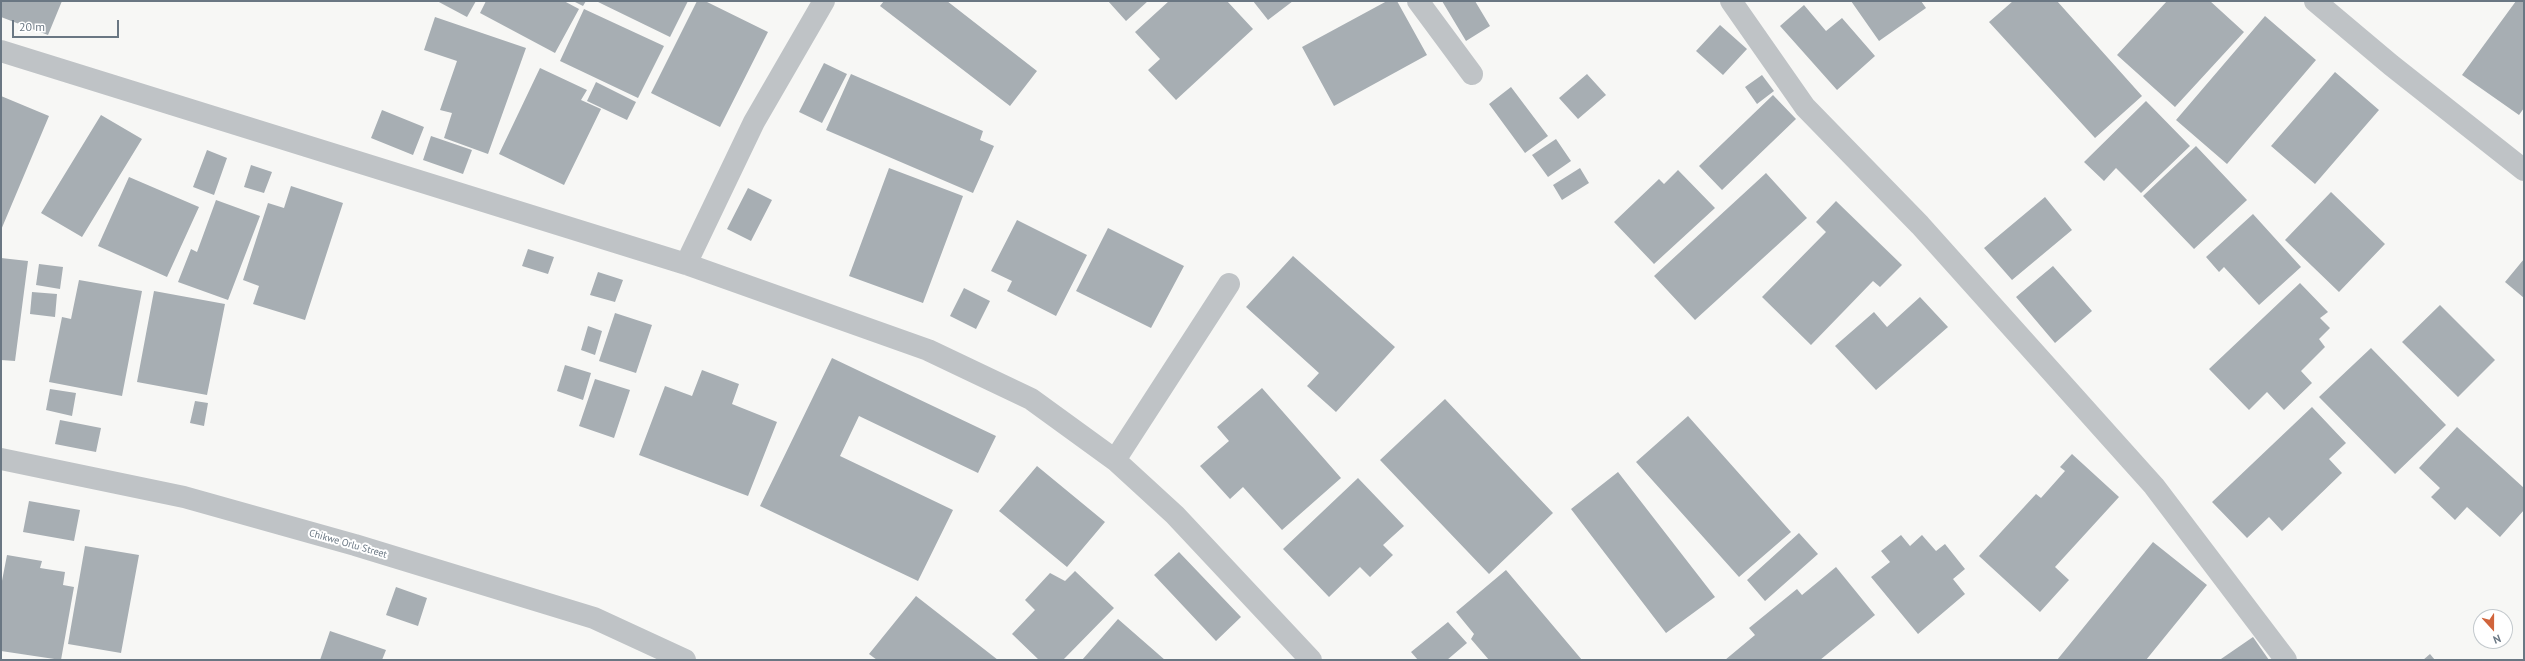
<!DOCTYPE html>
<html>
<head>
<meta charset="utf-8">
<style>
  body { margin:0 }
  #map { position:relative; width:2525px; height:661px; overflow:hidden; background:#f7f7f5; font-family:"PT Sans",sans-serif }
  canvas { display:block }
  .frame { position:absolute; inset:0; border:2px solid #6a7783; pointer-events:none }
  .north { position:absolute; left:2473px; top:609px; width:40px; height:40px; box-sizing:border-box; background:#fff; border:1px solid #c3c9cd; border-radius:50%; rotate:159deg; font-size:11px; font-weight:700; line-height:16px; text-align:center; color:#6a7783 }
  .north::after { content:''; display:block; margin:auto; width:14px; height:18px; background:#d0643c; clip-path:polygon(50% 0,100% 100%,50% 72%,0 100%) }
  .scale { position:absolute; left:12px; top:20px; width:107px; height:18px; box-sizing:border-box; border:2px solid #6a7783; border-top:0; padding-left:5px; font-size:12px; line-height:14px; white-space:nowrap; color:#6a7783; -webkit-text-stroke:3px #fff; paint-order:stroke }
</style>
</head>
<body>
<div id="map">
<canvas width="2525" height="661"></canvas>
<div class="frame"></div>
<div class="north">N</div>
<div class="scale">20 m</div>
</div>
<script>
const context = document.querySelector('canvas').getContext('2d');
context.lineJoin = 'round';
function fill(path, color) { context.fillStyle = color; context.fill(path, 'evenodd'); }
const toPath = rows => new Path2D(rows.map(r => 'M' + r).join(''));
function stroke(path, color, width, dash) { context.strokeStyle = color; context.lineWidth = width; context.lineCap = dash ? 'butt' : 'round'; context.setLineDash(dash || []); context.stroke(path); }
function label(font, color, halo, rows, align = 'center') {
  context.font = font + ' "PT Sans",sans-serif'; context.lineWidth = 4; context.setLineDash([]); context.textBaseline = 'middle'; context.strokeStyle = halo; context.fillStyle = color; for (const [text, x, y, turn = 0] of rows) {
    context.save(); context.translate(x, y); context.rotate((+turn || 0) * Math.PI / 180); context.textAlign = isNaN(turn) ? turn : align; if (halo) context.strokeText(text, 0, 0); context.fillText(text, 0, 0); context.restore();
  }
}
fill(toPath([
  [1,1,62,1,48,35,1,17],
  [437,1,476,1,467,17],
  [486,1,564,1,579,9,555,53,480,13],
  [573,1,586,1,583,6],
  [596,1,688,1,670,37],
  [697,1,705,1,768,32,720,127,651,93],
  [884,1,947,1,1037,71,1010,106,880,6],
  [1108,1,1148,1,1126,21],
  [1169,1,1227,1,1253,29,1176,100,1148,70,1160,59,1135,32],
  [1253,1,1293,1,1268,20],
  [1387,1,1397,1,1427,55,1334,106,1302,47],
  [1442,1,1475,1,1490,26,1466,41],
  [1851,1,1921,1,1926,8,1879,41],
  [2013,1,2057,1,2142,96,2095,138,1989,22],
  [2167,1,2210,1,2244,32,2175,107,2117,55],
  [2516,1,2524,2,2524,108,2519,115,2462,75],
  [1804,5,1826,31,1842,18,1875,56,1837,90,1780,26],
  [584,9,664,46,638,98,560,61],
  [2265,16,2316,60,2227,164,2176,120],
  [435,17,526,48,488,154,444,138,452,113,440,110,457,61,424,50],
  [1720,25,1747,49,1723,75,1696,51],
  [824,63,847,74,822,123,799,112],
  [540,68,587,90,581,100,601,109,564,185,499,154],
  [2335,72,2379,110,2315,184,2271,146],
  [851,74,983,131,980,140,994,146,973,193,826,130],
  [1587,74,1606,95,1578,119,1559,98],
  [1762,75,1774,91,1757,104,1745,87],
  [596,82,636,102,627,120,587,101],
  [1511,87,1548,136,1525,153,1489,104],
  [1773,95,1796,119,1722,190,1699,166],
  [1,96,49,116,1,230],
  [2146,101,2190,146,2141,193,2116,168,2104,181,2084,162],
  [382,110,424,127,413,155,371,138],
  [101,115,142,139,82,237,41,213],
  [431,136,472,150,463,174,423,160],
  [1556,139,1571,161,1548,177,1532,155],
  [2196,146,2247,200,2194,249,2143,196],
  [207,150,227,158,214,195,193,187],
  [251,165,272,172,264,193,244,187],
  [889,168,963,196,923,303,849,276],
  [1580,168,1589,183,1562,200,1553,185],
  [1678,170,1715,208,1654,264,1614,222,1659,179,1664,184],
  [1766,173,1807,218,1695,320,1654,276],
  [129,177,199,207,167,277,98,246],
  [291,186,343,203,305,320,253,304,259,286,243,280,268,203,284,208],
  [748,188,772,200,751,241,727,229],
  [2331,192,2385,244,2339,292,2285,240],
  [2045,197,2072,230,2012,280,1984,248],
  [216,200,260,216,228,300,178,282,191,249,197,252],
  [1836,201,1902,265,1880,287,1873,281,1811,345,1762,297,1826,232,1816,222],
  [2253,214,2301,267,2259,305,2224,267,2219,272,2206,257],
  [1017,220,1087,255,1056,316,1007,291,1012,281,991,271],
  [1108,228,1184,266,1151,328,1076,291],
  [528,249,554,257,548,274,522,266],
  [1293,256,1395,347,1336,412,1307,386,1319,373,1246,307],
  [1,258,28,261,15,361,1,360],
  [2524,259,2524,298,2505,282],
  [39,264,63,267,60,289,36,285],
  [2053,266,2092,311,2055,343,2016,297],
  [598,272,623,280,615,302,590,295],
  [79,280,142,291,122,396,49,382,62,317,71,319],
  [2300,283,2328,312,2320,318,2330,328,2319,339,2325,347,2301,371,2312,383,2284,410,2267,392,2249,410,2209,369],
  [964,288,990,301,976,329,950,316],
  [154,291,225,304,207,395,137,382],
  [32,292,57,294,55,317,30,314],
  [1920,297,1948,327,1876,390,1835,346,1874,312,1887,327],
  [2440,305,2495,360,2458,397,2402,342],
  [615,313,652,325,636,373,599,361],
  [588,326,602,331,595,355,581,350],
  [2371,348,2446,425,2395,474,2319,397],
  [832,358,996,436,978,473,859,416,840,456,953,510,918,581,760,506],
  [565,365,591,373,583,400,557,391],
  [702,370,739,384,732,404,777,422,748,496,639,455,665,386,692,396],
  [595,379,630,390,614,438,579,426],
  [1262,388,1341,478,1282,530,1243,487,1230,499,1200,466,1229,441,1217,427],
  [50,389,76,393,72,416,46,410],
  [1445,399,1553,513,1489,574,1380,460],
  [195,401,208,403,204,426,190,423],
  [2312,407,2346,443,2329,459,2342,473,2282,531,2269,517,2247,538,2212,502],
  [1688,416,1791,532,1739,577,1636,462],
  [60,420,101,428,96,452,55,444],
  [2457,427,2524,488,2524,510,2500,537,2467,507,2455,520,2431,497,2440,488,2419,468],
  [2072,454,2119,497,2055,567,2069,580,2040,612,1979,556,2036,494,2041,498,2065,471,2060,467],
  [1037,466,1105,522,1067,567,999,511],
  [1618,472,1715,597,1666,633,1571,509],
  [1358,478,1404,526,1383,545,1393,555,1370,577,1360,567,1329,597,1283,549],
  [29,501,80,510,74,541,23,532],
  [1799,533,1818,554,1765,601,1747,580],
  [1901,535,1910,546,1922,535,1936,551,1945,544,1965,569,1953,579,1965,594,1918,634,1871,577,1890,562,1881,551],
  [2153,542,2207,585,2146,660,2057,660],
  [85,546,139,555,121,653,68,644],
  [1179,552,1241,617,1216,641,1154,575],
  [7,555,42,561,40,568,65,572,63,585,74,587,61,660,1,651,1,586],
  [1836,567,1875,615,1820,660,1725,660,1755,635,1749,628,1797,589,1802,595],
  [1506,570,1582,660,1489,660,1471,639,1474,634,1456,612],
  [1075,571,1114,608,1063,660,1039,660,1012,634,1035,610,1025,600,1050,573,1065,581],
  [396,587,427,598,418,626,386,615],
  [916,596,998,660,877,660,869,654],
  [1118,619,1165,660,1082,660],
  [1448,622,1467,643,1447,660,1418,660,1411,652],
  [330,631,386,650,382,660,320,660],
  [2253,637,2269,660,2222,660,2221,659],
  [2430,654,2435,660,2423,660]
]), '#a7aeb3');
stroke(toPath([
  [1418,1,1472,74],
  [1731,1,1805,107,1920,225,2154,486,2286,660],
  [2315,1,2391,65,2524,170],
  [1,51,686,264,928,350,1031,399,1115,460,1175,515,1311,660],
  [686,264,754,122,824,1],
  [1,459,184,497,355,545,594,618,685,660],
  [1115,460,1229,284]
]), '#bfc3c6', 22);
label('10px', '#6a7783', '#fff', [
  ["Chikwe Orlu Street",348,544,16]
]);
</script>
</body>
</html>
